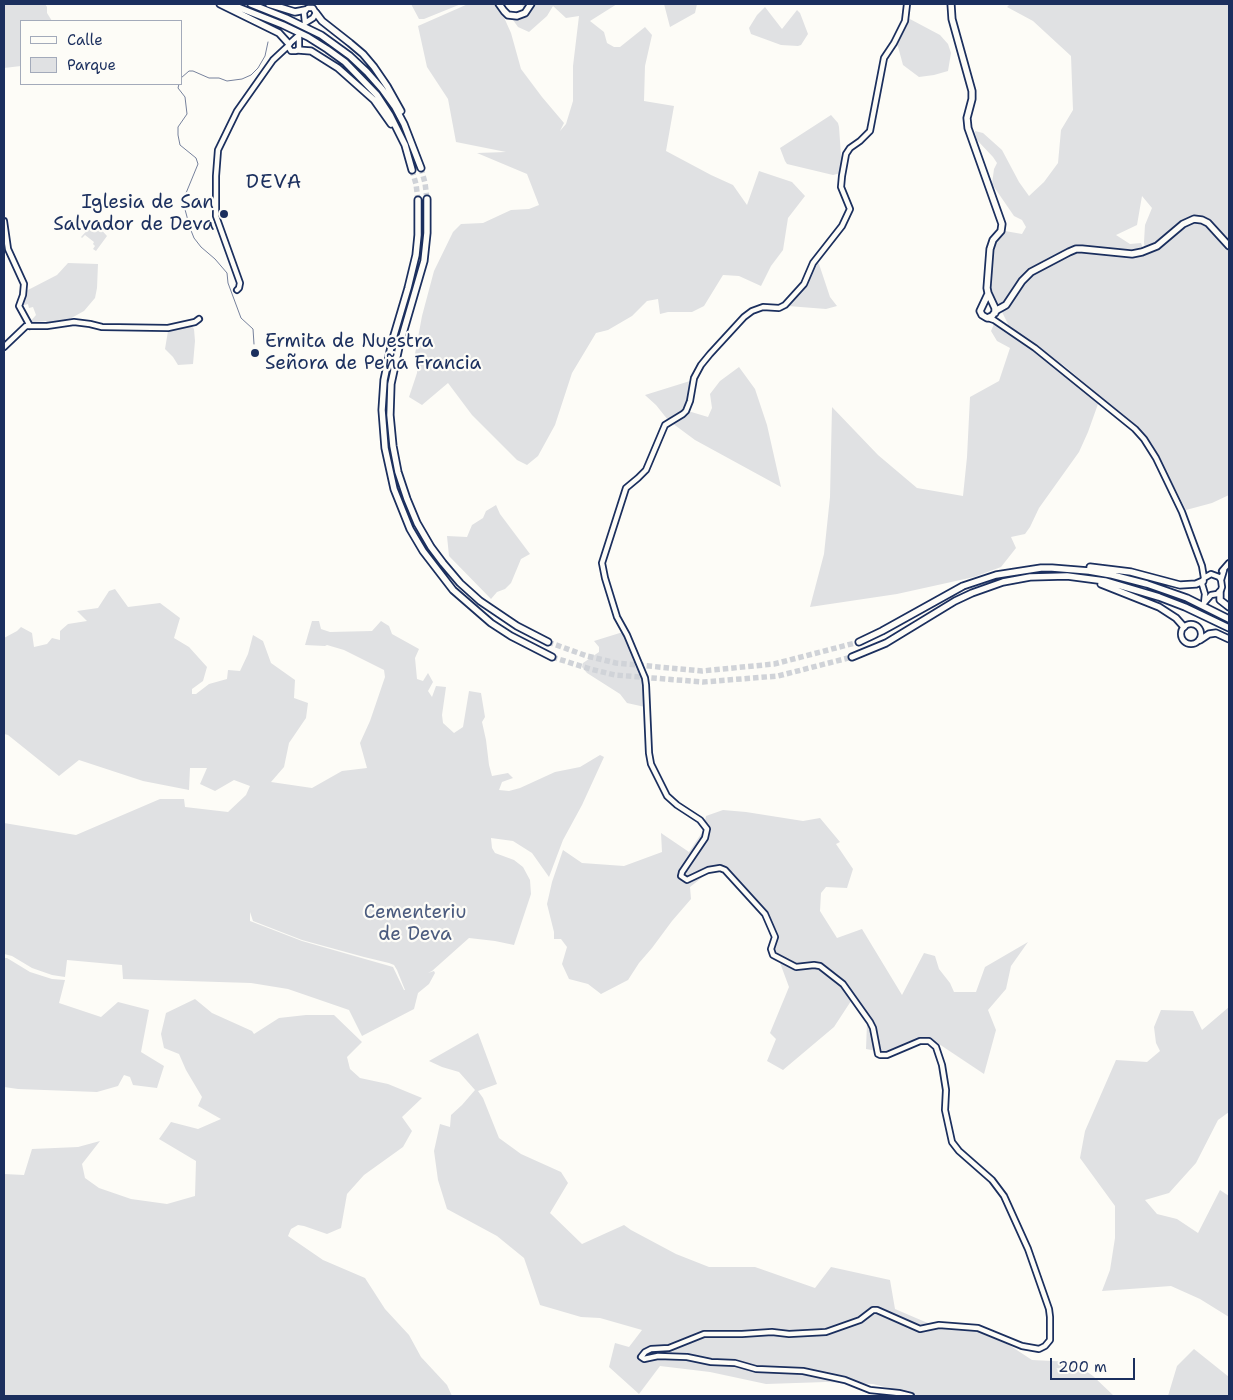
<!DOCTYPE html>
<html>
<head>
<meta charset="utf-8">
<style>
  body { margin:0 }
  #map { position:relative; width:1233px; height:1400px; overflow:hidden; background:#fdfcf7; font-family:"Shantell Sans",sans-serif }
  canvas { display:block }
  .frame { position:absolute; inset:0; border:5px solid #1b2f5e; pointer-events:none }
  .legend { position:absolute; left:20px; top:20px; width:162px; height:65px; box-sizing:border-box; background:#fdfcf7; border:1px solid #a3aaba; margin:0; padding:6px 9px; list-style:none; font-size:15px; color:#1b2f5e }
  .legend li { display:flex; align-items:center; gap:10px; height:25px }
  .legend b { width:25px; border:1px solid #a3aaba }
  .scale { position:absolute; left:1050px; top:1358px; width:85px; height:22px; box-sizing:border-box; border:2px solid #1b2f5e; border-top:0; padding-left:6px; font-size:15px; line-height:18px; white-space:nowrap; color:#1b2f5e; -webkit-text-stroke:4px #fdfcf7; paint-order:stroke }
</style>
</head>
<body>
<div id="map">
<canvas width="1233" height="1400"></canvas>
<div class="frame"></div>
<ul class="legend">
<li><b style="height:6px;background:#fdfcf7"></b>Calle</li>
<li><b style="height:14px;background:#e0e1e3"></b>Parque</li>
</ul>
<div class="scale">200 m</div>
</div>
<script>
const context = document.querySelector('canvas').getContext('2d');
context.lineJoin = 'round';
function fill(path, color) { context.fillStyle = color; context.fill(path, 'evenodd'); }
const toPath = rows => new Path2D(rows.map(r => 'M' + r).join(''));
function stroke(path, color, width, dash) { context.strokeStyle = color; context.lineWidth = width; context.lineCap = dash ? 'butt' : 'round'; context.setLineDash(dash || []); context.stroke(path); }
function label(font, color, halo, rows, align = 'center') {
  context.font = font + ' "Shantell Sans",sans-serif'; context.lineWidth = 4.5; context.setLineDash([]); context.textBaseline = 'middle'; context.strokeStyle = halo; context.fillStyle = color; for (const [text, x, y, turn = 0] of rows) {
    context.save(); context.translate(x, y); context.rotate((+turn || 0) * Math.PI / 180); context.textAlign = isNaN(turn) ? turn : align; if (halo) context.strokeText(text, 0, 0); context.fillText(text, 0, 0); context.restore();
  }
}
fill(toPath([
  [4,4,45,4,47,7,47,13,52,21,21,21,21,66,4,68],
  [411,4,461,4,424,19,419,19],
  [468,4,496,4,502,13,511,33,521,69,542,97,564,123,560,131,566,124,573,101,573,66,579,16,566,18,553,6,547,16,529,32,518,27,513,20,524,11,522,4,617,4,590,21,604,32,607,43,614,47,620,47,645,27,652,35,645,66,644,101,674,106,666,151,711,175,733,185,747,205,759,171,792,182,805,196,788,218,783,250,771,266,761,286,739,276,723,275,704,306,692,312,668,312,660,314,658,299,647,301,632,316,608,330,596,333,572,373,555,425,538,456,527,465,517,460,472,415,448,383,422,405,409,397,417,373,418,361,415,354,422,316,434,271,453,232,461,224,483,223,511,210,529,209,539,205,527,174,477,153,506,152,456,142,448,99,427,67,418,26],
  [664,4,697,4,695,13,670,27],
  [1010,4,1229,4,1229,495,1212,503,1186,510,1152,444,1143,433,1061,363,1098,404,1088,432,1079,452,1039,508,1030,527,1025,534,1011,537,1016,548,1001,567,974,577,897,594,810,607,824,554,830,497,832,407,878,455,917,488,963,496,967,457,970,397,999,381,1010,348,997,341,991,331,994,324,1005,331,1008,324,1001,310,995,302,989,287,992,253,994,242,1005,231,1022,234,1026,227,1022,220,1014,216,992,184,994,169,997,163,993,157,976,139,975,131,983,133,1002,150,1019,182,1029,196,1044,182,1058,163,1061,130,1073,110,1071,56,1033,21,1007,7],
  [1142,196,1152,208,1145,225,1144,242,1145,254,1141,243,1130,244,1116,235,1137,225],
  [765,7,782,29,797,10,800,13,808,34,801,45,798,46,781,45,751,34,749,28,757,15],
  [908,18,940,35,948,44,951,53,948,71,934,75,919,77,903,65,897,43,906,25],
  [831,115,838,123,839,127,841,155,843,161,841,173,833,175,787,164,785,161,780,148],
  [97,225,107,236,96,251,93,249,95,246,93,244,94,242,85,235,82,238,81,237,91,226,94,228],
  [816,261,819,264,830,297,837,306,826,309,788,306],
  [68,263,98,264,97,288,95,298,84,311,66,321,46,325,46,321,35,322,35,326,29,323,36,315,33,307,29,308,28,304,21,306,26,291,57,275],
  [190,324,194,329,195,341,193,364,178,365,173,357,165,349,168,331],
  [739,367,755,389,767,425,781,487,695,440,672,423,688,411,708,417,712,408,710,394,720,381],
  [690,381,686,407,678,415,668,420,656,405,646,396,645,395],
  [496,505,500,514,530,554,521,559,511,583,505,589,497,592,491,599,449,556,447,536,467,537,472,525,483,518,486,511],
  [115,589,128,607,160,603,180,618,174,638,189,647,207,667,203,681,192,689,192,694,196,694,209,684,227,679,228,670,240,671,248,654,253,635,263,641,271,663,295,680,294,698,308,703,306,718,289,743,284,767,271,782,312,788,342,771,367,768,360,743,370,721,385,677,384,670,344,650,327,645,325,646,305,645,312,621,319,621,321,629,330,632,372,631,381,621,389,626,392,634,419,649,415,658,417,679,423,681,428,673,433,682,428,691,432,697,436,686,446,687,442,715,443,723,454,733,463,727,469,691,481,693,485,717,482,722,486,740,489,765,492,776,508,773,513,778,502,782,499,790,509,791,520,788,555,772,580,767,600,755,604,757,582,805,563,840,549,877,532,853,513,841,491,838,492,848,495,853,514,860,523,867,530,880,531,894,514,945,495,941,469,938,432,971,428,973,434,971,435,973,429,984,418,993,414,1009,362,1036,349,1010,288,989,251,983,123,979,122,965,67,960,65,977,52,975,32,968,12,956,4,954,4,823,76,835,160,799,184,799,185,807,228,812,246,795,250,786,234,780,215,791,200,784,207,768,190,768,189,790,143,781,79,760,59,776,8,735,4,734,4,638,17,631,21,627,32,633,34,647,47,644,52,638,60,640,60,631,68,624,87,621,77,611,98,608,109,591],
  [250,912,253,921,302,940,364,957,389,963,394,965,397,970,405,990,404,990,393,967,302,941,250,921],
  [623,632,643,679,645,707,627,703,620,694,587,673,582,667,583,663,599,652,599,647,594,641],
  [723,810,746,812,803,821,820,818,840,842,836,844,853,869,847,888,826,887,821,893,820,911,837,938,862,929,902,995,924,953,935,956,939,969,950,983,954,992,976,992,985,967,1028,942,1011,966,1006,989,988,1010,996,1030,984,1074,939,1044,925,1038,883,1052,866,1049,867,1023,851,1001,834,1027,783,1070,767,1061,776,1039,770,1033,789,987,773,944,774,927,768,914,752,896,719,864,690,887,691,899,672,921,652,948,639,963,628,980,601,994,588,984,569,979,562,964,567,947,561,939,554,939,554,932,547,904,552,882,563,850,582,863,624,866,662,852,661,833,689,852,703,831,706,816],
  [4,958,7,958,30,972,52,979,65,980,59,1003,101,1017,118,1002,149,1010,141,1052,164,1066,157,1088,133,1085,130,1077,124,1075,118,1086,97,1092,18,1089,4,1087],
  [195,999,212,1013,252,1031,254,1034,279,1018,306,1015,334,1015,362,1042,347,1057,350,1069,360,1078,388,1084,422,1098,402,1117,412,1131,403,1147,364,1175,347,1194,341,1228,327,1234,304,1226,298,1225,291,1229,288,1236,323,1260,365,1278,385,1309,409,1335,421,1357,447,1385,452,1396,4,1396,4,1174,24,1175,32,1149,78,1147,100,1141,82,1164,85,1178,99,1188,131,1199,167,1204,195,1196,196,1161,159,1139,171,1122,198,1129,221,1119,198,1106,202,1097,186,1070,179,1054,164,1048,161,1034,166,1013],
  [1229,1007,1229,1112,1218,1120,1196,1163,1169,1193,1145,1200,1157,1214,1177,1219,1198,1233,1220,1190,1229,1196,1229,1317,1200,1299,1171,1286,1102,1291,1110,1270,1115,1238,1115,1206,1080,1158,1085,1131,1116,1060,1147,1062,1160,1051,1156,1043,1154,1027,1161,1010,1193,1011,1202,1030],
  [478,1033,497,1084,478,1091,483,1098,499,1138,521,1154,561,1172,568,1183,550,1213,582,1244,624,1225,631,1230,676,1254,709,1267,755,1267,815,1288,831,1267,890,1280,895,1309,930,1324,971,1326,1003,1341,1032,1360,1073,1362,1093,1376,1114,1396,920,1396,873,1384,826,1382,766,1384,710,1372,660,1366,639,1394,609,1367,615,1343,629,1347,642,1330,600,1318,581,1317,540,1305,524,1258,497,1236,447,1209,438,1180,434,1151,440,1124,450,1127,451,1115,462,1105,475,1090,459,1072,442,1067,429,1061],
  [1194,1349,1229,1377,1229,1396,1168,1396,1177,1366]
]), '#e0e1e3');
stroke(toPath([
  [181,78,189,71,193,71,209,78,219,78,227,81,242,79,251,75,258,68,265,56,268,42],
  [179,84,178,88,185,97,187,114,178,127,178,135,180,145,196,158,198,164,184,198,183,202,190,228,194,238,201,247,215,259,227,273,228,283,241,318,253,329,254,344]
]), '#76819c', 1);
stroke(toPath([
  [421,168,425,183,427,199],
  [412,170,416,184,418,200],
  [548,642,587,656,616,663,702,671,774,664,859,642],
  [552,657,590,669,615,675,703,682,778,676,852,657]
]), '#d0d3d8', 5.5, [5.5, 3]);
const secondary = toPath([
  [907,4,905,21,894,43,884,58,870,131,860,141,850,148,846,154,842,176,841,187,850,209,842,226,813,263,804,284,785,305,779,308,763,307,752,311,744,317,710,354,701,365,694,378,690,401,686,411,683,414,665,425,646,470,638,478,626,488,602,563,605,578,617,617,627,635,645,678,646,685,649,753,651,764,667,796,677,805,700,820,707,829,705,838,682,872,681,876,687,880,708,870,720,868,725,870,765,914,775,937,771,949,773,955,796,967,814,965,820,966,843,984,870,1022,873,1028,878,1054,880,1055,887,1055,920,1041,929,1041,936,1047,942,1065,946,1090,945,1110,952,1142,959,1151,992,1180,1004,1196,1028,1249,1049,1309,1050,1317,1050,1340,1045,1346,1039,1349,1022,1346,978,1328,939,1325,920,1329,877,1310,873,1310,860,1320,826,1332,789,1334,772,1332,742,1334,704,1334,669,1348,651,1349,645,1352,641,1357,644,1359,658,1356,687,1357,711,1362,735,1363,756,1369,803,1371,845,1380,870,1390,899,1393,911,1396],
  [308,8,313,8,316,13,313,18,305,23,304,13,305,10,308,8],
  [299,35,299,49,296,51,291,51,288,46,289,44,299,35],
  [4,221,8,249,24,284,23,295,19,306,30,326],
  [237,290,239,288,240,283,216,216,216,176,218,150,237,111,273,60,288,46],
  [988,318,994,320,1035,348,1135,429,1144,439,1156,458,1182,512,1202,566,1204,578],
  [4,347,26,326,47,326,74,322,90,324,102,327,168,328,195,322,199,319],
  [1222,571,1229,563],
  [1204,603,1205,594,1202,584,1204,578,1211,574,1219,577,1221,580],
  [1204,603,1211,595,1217,594,1221,590,1222,587,1221,580,1224,570],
  '1181 634a10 10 0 1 1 20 0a10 10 0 1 1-20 0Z'
]);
const highway = toPath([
  [220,4,279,33,289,44],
  [230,4,283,25,308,37,327,49,345,62,377,95,390,115,405,145,412,170],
  [251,4,286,18,321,35,350,56,367,72,382,89,395,107,404,124,421,168],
  [269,4,295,12,305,10],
  [499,4,504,11,508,15,517,16,525,13,531,4],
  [951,4,952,19,972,91,972,99,967,118,968,128,1002,224,1001,231,993,240,990,249,987,288,988,293,995,308,995,313],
  [316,13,322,21,350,43,363,54,374,67,387,86,401,111],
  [298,50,311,51,338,68,374,100,391,124],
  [427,199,427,233,424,261,399,347,391,384,390,415,393,446,398,472,407,499,417,523,431,547,443,563,460,583,480,601,517,626,548,642],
  [418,200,418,235,416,255,408,288,392,342,384,380,382,410,385,448,394,489,410,529,423,551,453,590,491,623,511,636,552,657],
  [988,294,980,311,982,315,987,318,992,316,997,310,1006,305,1022,281,1031,272,1069,252,1076,249,1082,249,1132,254,1142,252,1157,246,1183,224,1194,219,1202,220,1208,223,1229,246],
  [1090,567,1131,572,1180,585,1196,584,1203,581],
  [1101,584,1159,607,1176,618,1184,627],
  [1220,592,1220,600,1229,607],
  [1200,640,1209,634,1216,633,1229,639],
  [859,642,882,631,963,586,996,575,1041,568,1052,568,1089,571,1112,575,1147,584,1187,598,1229,619],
  [852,657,886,643,955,601,972,593,1003,582,1030,577,1067,576,1105,581,1159,597,1185,607,1229,628]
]);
stroke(secondary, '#1b2f5e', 8);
stroke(highway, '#1b2f5e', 9);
stroke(secondary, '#fdfcf7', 4.5);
stroke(highway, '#fdfcf7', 5.5);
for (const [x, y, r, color] of [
  [224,214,5,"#1b2f5e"],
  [255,353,5,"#1b2f5e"]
]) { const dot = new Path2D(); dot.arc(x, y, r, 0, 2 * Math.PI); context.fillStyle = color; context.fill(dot); stroke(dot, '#fdfcf7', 2); }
label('19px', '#1b2f5e', '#fdfcf7', [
  ["Iglesia de San",214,203],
  ["Salvador de Deva",214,225],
  ["Ermita de Nuestra",265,342,"left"],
  ["Señora de Peña Francia",265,364,"left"]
], 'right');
label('19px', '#4c5c7f', '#fdfcf7', [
  ["Cementeriu",415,913],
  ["de Deva",415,935]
]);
context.letterSpacing = '1px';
label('20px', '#1b2f5e', '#fdfcf7', [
  ["DEVA",274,183]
]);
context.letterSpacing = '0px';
</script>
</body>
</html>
